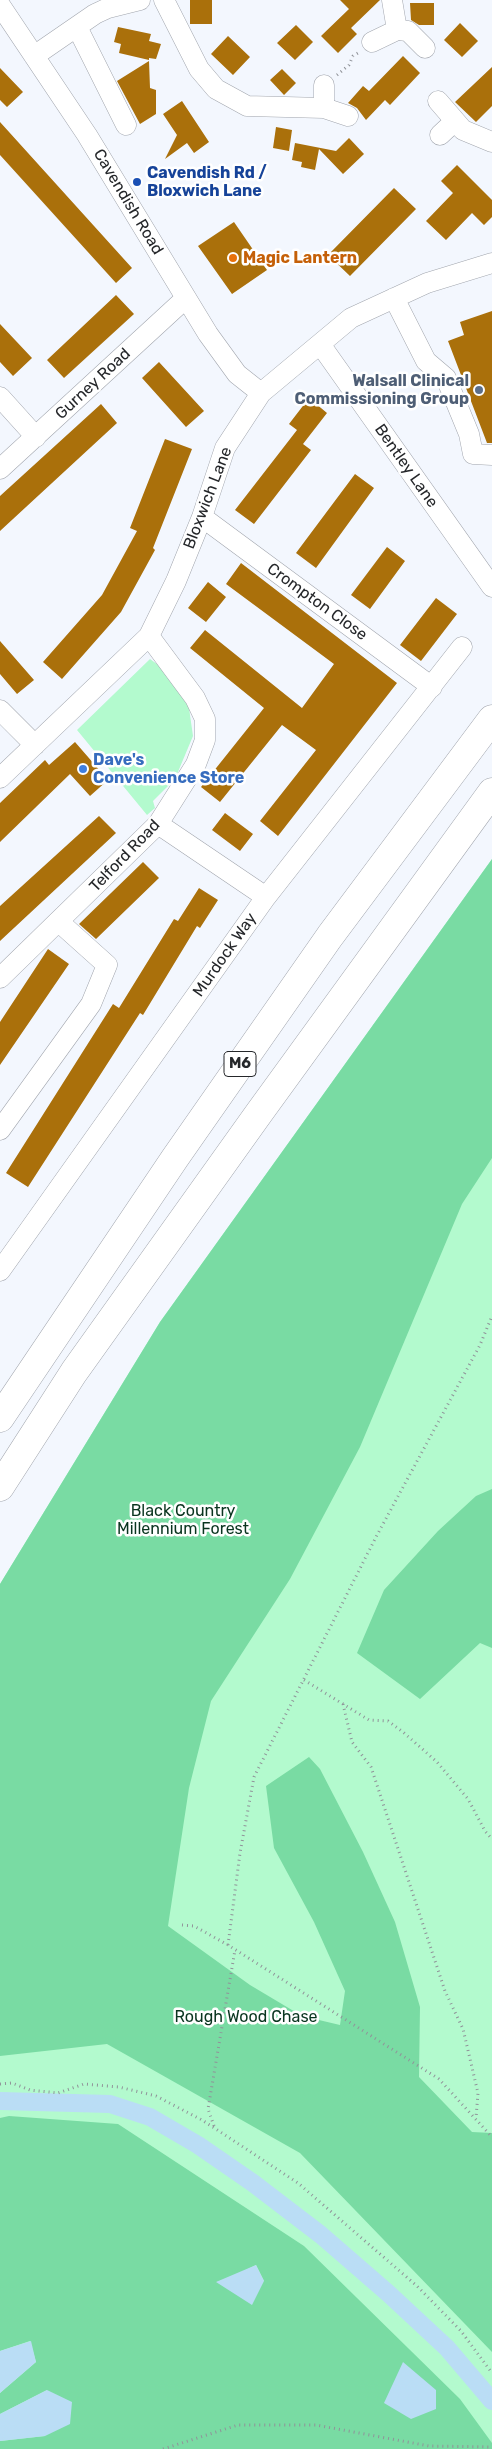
<!DOCTYPE html>
<html>
<head>
<meta charset="utf-8">
<style>
  body { margin:0 }
  canvas { display:block; background:#f3f7fe }
</style>
</head>
<body>
<canvas width="492" height="2449"></canvas>
<script>
const context = document.querySelector('canvas').getContext('2d');
context.lineJoin = 'round';
function fill(path, color) { context.fillStyle = color; context.fill(path, 'evenodd'); }
const toPath = rows => new Path2D(rows.map(r => 'M' + r).join(''));
function stroke(path, color, width, dash) { context.strokeStyle = color; context.lineWidth = width; context.lineCap = dash ? 'butt' : 'round'; context.setLineDash(dash || []); context.stroke(path); }
function label(font, color, halo, rows, align = 'center') {
  context.font = font + ' Rubik,sans-serif'; context.lineWidth = 5; context.setLineDash([]); context.textBaseline = 'middle'; context.strokeStyle = halo; context.fillStyle = color; for (const [text, x, y, turn = 0] of rows) {
    context.save(); context.translate(x, y); context.rotate((+turn || 0) * Math.PI / 180); context.textAlign = isNaN(turn) ? turn : align; if (halo) context.strokeText(text, 0, 0); context.fillText(text, 0, 0); context.restore();
  }
}
fill(toPath([
  [150,659,169,673,189,708,193,736,175,779,153,801,155,808,147,815,77,730],
  [492,859,492,2449,0,2449,0,1584,160,1322]
]), '#b3face');
fill(toPath([
  [492,859,492,1158,462,1204,360,1447,290,1579,211,1701,189,1788,168,1926,250,1985,302,2016,340,2025,345,1991,314,1922,274,1848,266,1786,309,1757,320,1769,363,1852,395,1922,420,2007,419,2077,472,2132,492,2133,492,2352,300,2153,107,2044,0,2056,0,1584,160,1322],
  [492,1489,492,1648,480,1643,420,1699,357,1653,384,1590,438,1531,476,1496],
  [9,2116,118,2124,304,2246,460,2399,492,2443,492,2449,0,2449,0,2441,45,2436,47,2390,0,2414,0,2393,36,2362,30,2341,0,2351,0,2118],
  [256,2265,264,2281,217,2282,238,2274]
]), '#79dba3');
fill(toPath([
  [256,2265,264,2281,252,2305,216,2282],
  [31,2341,36,2362,0,2393,0,2351],
  [403,2362,436,2390,436,2409,411,2419,384,2403],
  [47,2390,72,2402,70,2424,45,2436,0,2441,0,2414]
]), '#baddf5');
stroke(toPath([
  [0,2101,110,2104,150,2117,198,2145,253,2183,321,2235,389,2294,447,2348,492,2401]
]), '#baddf5', 18);
fill(toPath([
  [190,0,212,0,212,24,190,24],
  [340,0,380,0,351,28,357,34,338,53,321,36,349,9],
  [410,3,434,3,434,25,419,25,411,20],
  [460,23,478,41,462,57,444,40],
  [296,25,313,42,295,60,277,43],
  [118,27,151,34,149,41,161,44,156,59,149,58,149,60,119,53,121,44,114,42],
  [228,36,250,57,233,75,211,54],
  [403,56,420,73,390,105,385,100,366,120,357,108,348,103,363,86,369,91],
  [149,61,150,88,156,90,156,114,140,124,117,81],
  [492,67,492,106,476,122,455,102],
  [0,68,23,92,7,107,0,100],
  [282,69,296,83,284,95,270,80],
  [182,101,209,142,194,153,187,143,165,159,177,135,163,114],
  [0,122,132,268,116,283,0,155],
  [276,127,292,130,289,151,273,148],
  [349,138,364,154,343,174,319,149,315,170,301,167,302,162,292,160,295,143,336,151],
  [457,165,492,200,492,217,484,225,472,213,446,240,426,221,453,193,441,181],
  [394,188,416,209,350,276,328,255],
  [234,222,267,270,232,294,198,246],
  [116,295,134,314,64,378,47,360],
  [492,311,492,443,487,443,448,341,464,335,460,322],
  [0,324,32,358,13,376,0,362],
  [159,362,204,411,186,427,142,378],
  [309,398,327,413,303,444,311,450,254,524,235,510,297,430,289,424],
  [101,404,117,423,0,531,0,496],
  [165,439,192,449,153,548,155,550,121,612,62,679,43,662,102,595,137,531,130,528],
  [355,474,374,488,316,568,296,553],
  [387,547,405,561,370,609,351,595],
  [241,563,397,683,278,836,260,821,316,750,282,725,220,802,201,787,264,708,190,648,205,630,302,708,334,664,226,584],
  [208,582,226,597,206,622,188,608],
  [436,598,457,614,421,661,400,645],
  [0,641,34,680,17,694,0,674],
  [75,742,108,780,90,796,70,774,0,842,0,803,45,760,49,765],
  [225,813,253,834,240,851,212,830],
  [99,816,116,833,0,941,0,906],
  [143,862,159,878,96,939,79,924],
  [199,888,218,900,200,928,197,926,143,1015,140,1013,28,1187,6,1173,113,1004,119,1008,174,919,178,921],
  [48,949,69,964,0,1065,0,1022]
]), '#aa700b');
const minor = toPath([
  [164,0,199,69,216,89,247,106,324,108,348,116],
  [0,5,87,135,208,334,237,374,261,393],
  [77,27,126,125],
  [397,30,408,31,425,48],
  [372,42,397,30,392,0],
  [34,56,95,14,108,8,140,0],
  [438,101,463,130,492,142],
  [324,108,324,85],
  [440,135,455,121],
  [394,298,426,361,446,378,469,434,473,454,492,455],
  [320,344,492,587],
  [0,397,36,437],
  [0,469,186,298],
  [202,517,432,687],
  [0,710,35,745],
  [0,778,149,636,176,581,202,517,225,448,261,393,351,318,427,283,492,263],
  [158,824,266,897],
  [0,978,158,824,196,764,205,740,205,719,195,698,149,636],
  [0,1130,91,1004,107,965,59,922],
  [0,1271,266,897,462,647]
]);
const highway = toPath([
  [0,1418,175,1158,330,936,492,719],
  [0,1487,74,1372,259,1113,492,792]
]);
stroke(minor, '#a1a5ad', 21);
stroke(highway, '#a1a5ad', 29);
stroke(toPath([
  [337,75,349,65,353,56,358,53],
  [304,1680,369,1720,388,1721,403,1732,437,1762,468,1799,485,1831,492,1839],
  [343,1704,352,1742,371,1767,445,1991,463,2029,478,2093,476,2118],
  [182,1925,194,1926,228,1945,439,2079,492,2137],
  [228,1945,240,1853,254,1777,376,1537,480,1345,492,1316],
  [0,2084,12,2083,30,2090,58,2093,84,2084,119,2087,156,2096,202,2120,298,2183,417,2286,461,2331,492,2373],
  [214,2126,208,2109,235,1950],
  [163,2449,238,2425,316,2425,429,2446,492,2447]
]), '#909399', 3, [1, 4]);
stroke(minor, '#fff', 20);
stroke(highway, '#fff', 28);
for (const [x, y, r, color] of [
  [137,182,5,"#1a4fb4"],
  [233,258,5,"#e8710a"],
  [479,390,5,"#5c6f8a"],
  [83,769,5,"#3f7fe0"]
]) { const dot = new Path2D(); dot.arc(x, y, r, 0, 2 * Math.PI); context.fillStyle = color; context.fill(dot); stroke(dot, '#fff', 2); }
for (const [x, y, w] of [
  [240,1064,32]
]) { const box = new Path2D(); box.roundRect(x - w / 2, y - 12.5, w, 25, 4); context.fillStyle = '#fff'; context.fill(box); stroke(box, '#25272a', 1); }
label('bold 15px', '#25272a', null, [
  ["M6",240,1064]
]);
label('bold 16px', '#164399', '#fff', [
  ["Cavendish Rd /",147,173],
  ["Bloxwich Lane",147,191]
], 'left');
label('16px', '#25272a', '#fff', [
  ["Cavendish Road",128,202,59],
  ["Gurney Road",93,384,-43],
  ["Bentley Lane",406,466,55],
  ["Bloxwich Lane",208,498,-69],
  ["Crompton Close",317,602,36],
  ["Telford Road",125,856,-46],
  ["Murdock Way",225,955,-55]
]);
label('bold 16px', '#c56008', '#fff', [
  ["Magic Lantern",243,258]
], 'left');
label('bold 16px', '#4e5e75', '#fff', [
  ["Walsall Clinical",469,381],
  ["Commissioning Group",469,399]
], 'right');
label('bold 16px', '#366cbe', '#fff', [
  ["Dave's",93,760],
  ["Convenience Store",93,778]
], 'left');
label('16px', '#09351f', '#fff', [
  ["Black Country",183,1511],
  ["Millennium Forest",183,1529],
  ["Rough Wood Chase",246,2017]
]);
</script>
</body>
</html>
